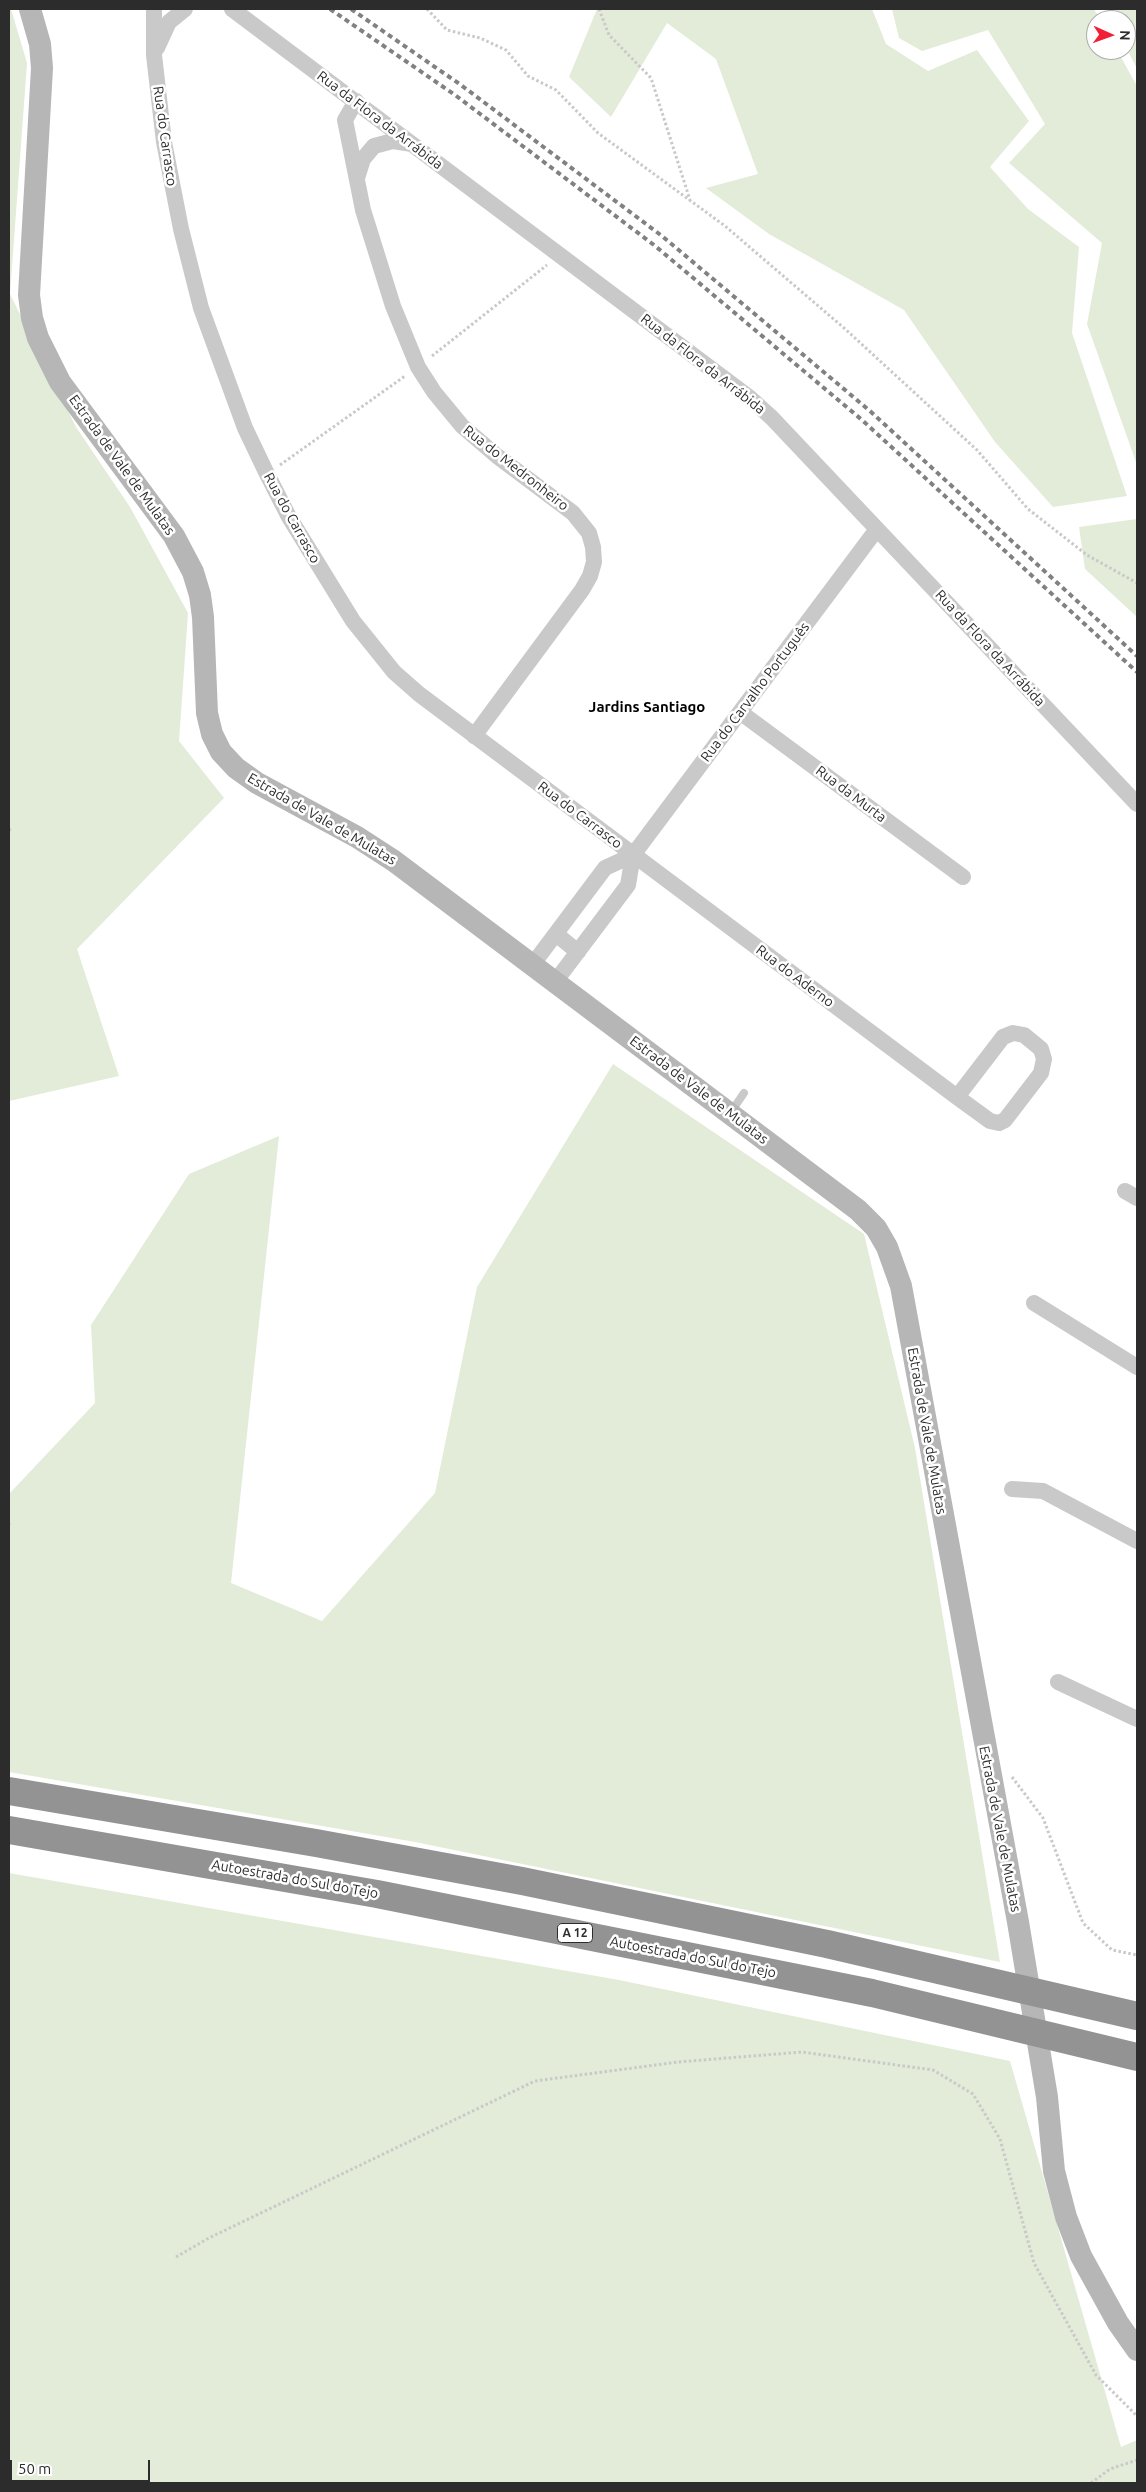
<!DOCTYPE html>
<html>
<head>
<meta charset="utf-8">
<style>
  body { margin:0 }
  #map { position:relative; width:1146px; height:2492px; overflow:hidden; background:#fff; font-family:Ubuntu,sans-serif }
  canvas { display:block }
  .frame { position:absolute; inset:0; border:10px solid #2c2c2c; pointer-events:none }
  .north { position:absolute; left:1086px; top:10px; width:50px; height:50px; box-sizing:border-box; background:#fff; border:1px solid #ababab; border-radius:50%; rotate:92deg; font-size:14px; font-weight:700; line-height:20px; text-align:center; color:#2c2c2c }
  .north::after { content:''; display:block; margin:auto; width:18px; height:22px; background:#f21f35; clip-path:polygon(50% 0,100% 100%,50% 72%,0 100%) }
  .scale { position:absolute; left:10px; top:2460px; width:140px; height:22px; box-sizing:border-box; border:2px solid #2c2c2c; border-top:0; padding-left:6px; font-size:15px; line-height:18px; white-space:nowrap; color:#2c2c2c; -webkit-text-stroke:4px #fff; paint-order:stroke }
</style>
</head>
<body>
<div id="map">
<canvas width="1146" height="2492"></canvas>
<div class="frame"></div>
<div class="north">N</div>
<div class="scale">50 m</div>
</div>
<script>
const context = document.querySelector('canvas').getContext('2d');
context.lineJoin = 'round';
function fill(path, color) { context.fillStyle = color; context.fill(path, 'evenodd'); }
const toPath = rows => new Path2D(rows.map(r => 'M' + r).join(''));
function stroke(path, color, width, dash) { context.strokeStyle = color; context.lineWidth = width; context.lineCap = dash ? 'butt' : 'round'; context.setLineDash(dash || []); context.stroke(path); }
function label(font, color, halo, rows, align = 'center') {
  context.font = font + ' Ubuntu,sans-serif'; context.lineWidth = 5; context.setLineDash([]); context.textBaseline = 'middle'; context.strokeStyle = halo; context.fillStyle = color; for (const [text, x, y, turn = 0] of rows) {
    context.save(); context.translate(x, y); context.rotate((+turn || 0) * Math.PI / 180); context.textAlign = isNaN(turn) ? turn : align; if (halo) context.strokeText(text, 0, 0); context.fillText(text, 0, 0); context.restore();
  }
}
fill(toPath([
  [9,9,11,9,27,63,10,294,76,427,130,507,188,613,179,741,224,798,77,949,119,1076,9,1101],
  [597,9,872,9,886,44,928,71,977,50,1029,121,990,167,1028,209,1079,247,1072,333,1127,496,1053,507,995,442,904,310,769,234,706,188,758,174,716,59,667,23,611,117,569,77],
  [892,9,1094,9,1100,20,1096,20,1096,50,1117,50,1137,86,1137,465,1087,324,1102,243,1009,163,1045,124,988,30,922,51,899,38],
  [1106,9,1137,9,1137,69,1126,47,1126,20,1112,20],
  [1137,519,1137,617,1085,569,1079,527],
  [613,1064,864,1234,915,1448,1000,1962,415,1842,9,1772,9,1494,95,1403,91,1325,189,1174,279,1136,231,1583,322,1621,435,1493,477,1287],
  [9,1873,619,1980,1010,2061,1121,2447,1137,2440,1137,2483,9,2483]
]), '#e3ecd8');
stroke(toPath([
  [427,9,447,30,480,38,506,50,528,76,556,90,598,133,725,226,844,328,977,450,1028,509,1087,555,1137,583],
  [599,9,609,35,651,78,690,200],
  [432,356,547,265],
  [280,465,405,376],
  [9,830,11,829],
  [9,1524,10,1525],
  [1012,1777,1043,1818,1083,1923,1112,1950,1137,1955],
  [176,2257,209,2238,535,2081,678,2062,802,2052,933,2070,973,2094,1000,2139,1034,2263,1096,2375,1137,2416],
  [1091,2483,1110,2469,1137,2460]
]), '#c9c9c9', 3, [2.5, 2.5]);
stroke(toPath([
  [731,1112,744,1093]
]), '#c9c9c9', 8);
stroke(toPath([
  [154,9,154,55,164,142,181,229,201,308,245,428,266,472,289,517,353,621,394,672,419,694,957,1097,990,1121,999,1123,1005,1120,1041,1073,1044,1059,1041,1049,1024,1035,1013,1033,1003,1037,957,1097],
  [232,9,750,398,772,418,1137,804],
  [157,48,169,22,185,9],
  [356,101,345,120,363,210,393,306,418,367,434,392,462,426,497,456,573,513,589,533,593,547,594,562,590,576,582,590,474,736],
  [357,178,363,159,374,146,393,141,412,144],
  [740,712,963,877],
  [556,934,578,952],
  [533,964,605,868,633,855,877,529],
  [555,982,628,885,633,855],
  [1125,1191,1137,1198],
  [1034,1303,1137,1367],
  [1012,1489,1043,1491,1137,1541],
  [1058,1682,1137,1719]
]), '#c9c9c9', 16);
stroke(toPath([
  [30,9,40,44,42,68,29,295,32,318,38,338,60,382,174,536,193,572,200,595,203,617,207,713,212,734,221,752,236,768,257,783,357,837,394,861,858,1210,876,1228,887,1247,901,1286,1018,1922,1047,2097,1054,2171,1066,2217,1081,2256,1118,2323,1137,2350]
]), '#b6b6b6', 22);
stroke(toPath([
  [9,1791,316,1843,522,1881,827,1944,1137,2016],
  [9,1830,377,1894,872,1993,1137,2057]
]), '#939393', 28);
stroke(toPath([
  [330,9,455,95,654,245,862,420,1137,672],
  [351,9,461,85,662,236,870,411,1137,656]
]), '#818181', 4, [5, 4]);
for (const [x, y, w] of [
  [575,1933,35]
]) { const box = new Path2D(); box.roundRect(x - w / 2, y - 9.5, w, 19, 4); context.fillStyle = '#fff'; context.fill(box); stroke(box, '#2c2c2c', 1); }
label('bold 12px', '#2c2c2c', null, [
  ["A 12",575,1933]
]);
label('14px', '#2c2c2c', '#fff', [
  ["Rua da Flora da Arrábida",380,120,37],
  ["Rua do Carrasco",165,136,82],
  ["Rua da Flora da Arrábida",703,364,38],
  ["Estrada de Vale de Mulatas",122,465,54],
  ["Rua do Medronheiro",516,468,38],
  ["Rua do Carrasco",292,518,61],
  ["Rua da Flora da Arrábida",990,648,47],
  ["Rua do Carvalho Português",755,692,-53],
  ["Rua da Murta",851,794,37],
  ["Rua do Carrasco",580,815,37],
  ["Estrada de Vale de Mulatas",322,819,30],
  ["Rua do Aderno",795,976,37],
  ["Estrada de Vale de Mulatas",699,1090,37],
  ["Estrada de Vale de Mulatas",927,1431,80],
  ["Estrada de Vale de Mulatas",1000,1829,79],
  ["Autoestrada do Sul do Tejo",295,1879,10],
  ["Autoestrada do Sul do Tejo",693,1957,11]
]);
label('bold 15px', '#000', '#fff', [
  ["Jardins Santiago",647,707]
]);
</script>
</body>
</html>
